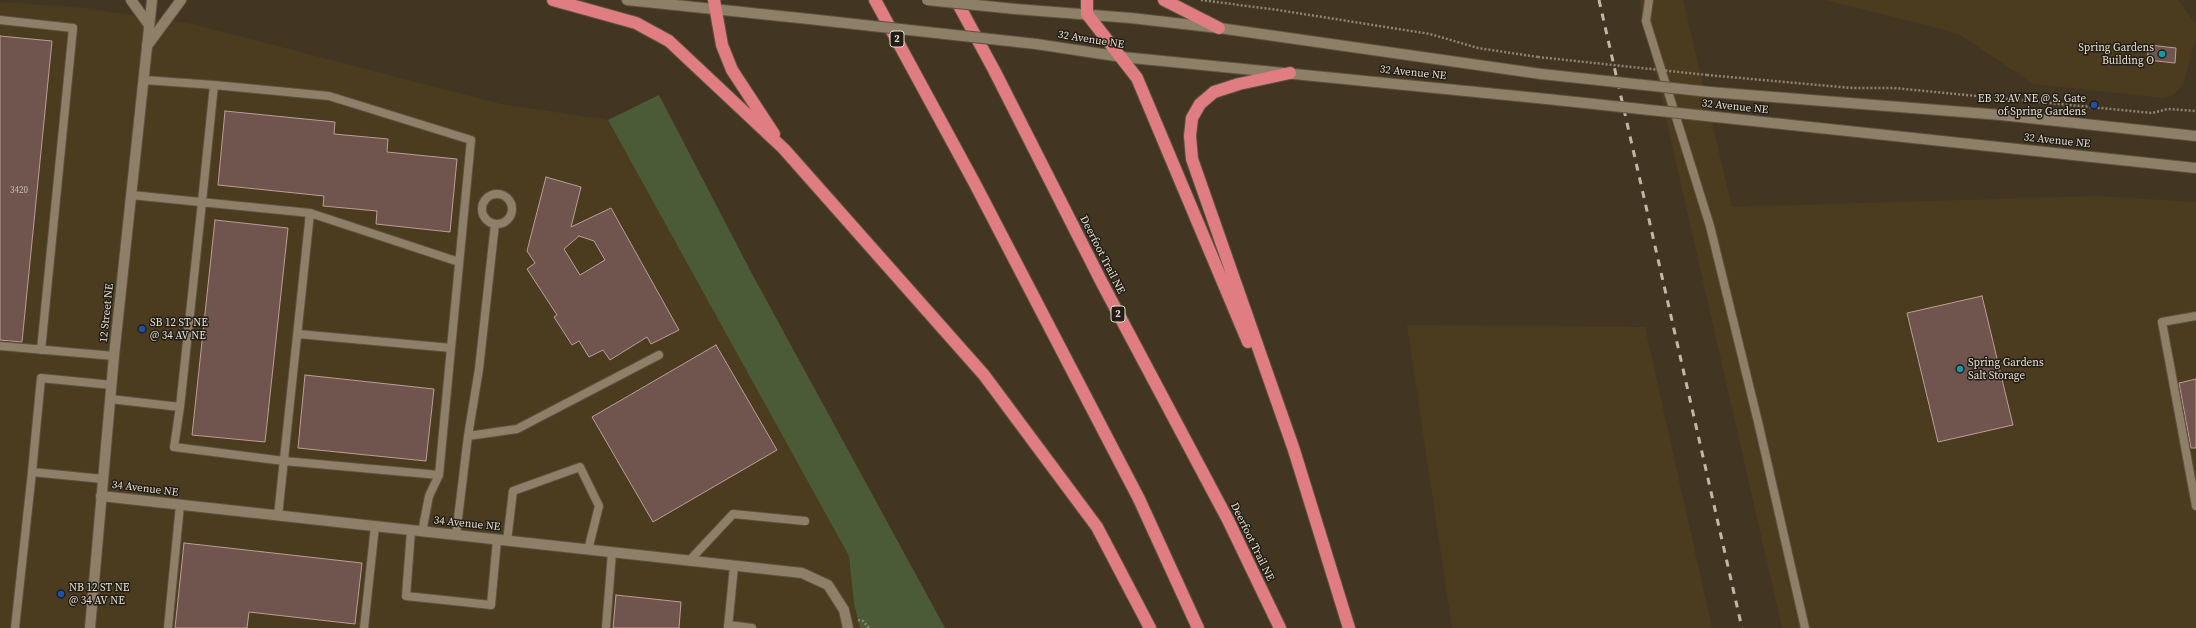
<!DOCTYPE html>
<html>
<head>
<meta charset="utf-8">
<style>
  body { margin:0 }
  canvas { display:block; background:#423521 }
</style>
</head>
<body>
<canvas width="2196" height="628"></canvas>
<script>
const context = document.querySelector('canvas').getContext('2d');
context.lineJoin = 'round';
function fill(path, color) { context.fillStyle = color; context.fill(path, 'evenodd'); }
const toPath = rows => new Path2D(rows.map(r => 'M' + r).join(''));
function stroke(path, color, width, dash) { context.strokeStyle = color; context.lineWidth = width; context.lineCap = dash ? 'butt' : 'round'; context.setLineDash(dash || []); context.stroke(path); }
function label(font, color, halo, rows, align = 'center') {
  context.font = font + ' "Source Serif 4",serif'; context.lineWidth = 3; context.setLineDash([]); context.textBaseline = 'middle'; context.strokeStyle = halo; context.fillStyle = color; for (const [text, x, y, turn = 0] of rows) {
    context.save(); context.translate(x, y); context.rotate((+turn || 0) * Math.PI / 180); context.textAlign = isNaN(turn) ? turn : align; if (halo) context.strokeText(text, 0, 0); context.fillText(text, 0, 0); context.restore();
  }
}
fill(toPath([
  [1639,0,1683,0,1732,207,2096,196,2196,202,2196,628,1782,628],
  [1825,0,2178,0,2196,24,2196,37,2183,85,2173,95,2163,98,2033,84,1960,35,1942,29],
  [0,2,84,8,192,24,501,104,608,120,849,556,854,604,860,628,0,628],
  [1407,325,1645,327,1712,628,1452,628]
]), '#4b3b1f');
fill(toPath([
  [659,95,751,272,945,628,860,628,854,604,849,556,608,120]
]), '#4b5b38');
const building = toPath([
  [0,36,52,41,22,342,0,340,0,36],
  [2149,45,2176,48,2175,63,2147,60,2149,45],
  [225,111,335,122,334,134,388,139,387,152,457,159,450,232,376,224,377,211,323,206,324,196,218,185,225,111],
  [546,177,581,187,571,227,611,208,679,330,651,344,647,337,610,360,603,350,589,357,579,341,572,345,554,317,557,315,527,269,535,263,527,251,546,177],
  [579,236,594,241,605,260,580,275,564,249,579,236],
  [215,220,288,228,265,442,192,435,215,220],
  [1982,296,2013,425,1938,442,1907,313,1982,296],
  [716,345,777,450,653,522,592,417,716,345],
  [305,375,434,389,426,461,298,448,305,375],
  [2196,379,2196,448,2191,448,2179,383,2196,379],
  [184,543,362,563,355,624,249,612,247,628,175,628,184,543],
  [616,595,681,602,679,628,613,628,616,595]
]);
fill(building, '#6f554d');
stroke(building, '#bc9e96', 1);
const service = toPath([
  [1649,0,1646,21,1710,226,1759,426,1805,628],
  [0,20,73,28,41,350],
  [214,85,329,96,471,140,451,348,298,334],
  '482 209a15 15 0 1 1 30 0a15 15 0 1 1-30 0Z',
  [131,195,310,213,278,516],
  [310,213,459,262],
  [2196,316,2162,322,2196,506],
  [0,346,114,356],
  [110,399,180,407,202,202,214,85,144,80],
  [180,407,174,447,284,461,439,475,429,496,422,532],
  [468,436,479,369,495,224],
  [439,475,451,348],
  [103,479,32,472,41,378,112,385],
  [411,531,406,596,491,605,497,540],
  [456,535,468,436,517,429,659,355],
  [507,541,513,491,580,467,599,506,588,550],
  [689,561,733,514,805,521],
  [728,625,752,628],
  [15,628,32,472],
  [168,628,180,505],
  [364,628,375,526],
  [606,628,612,552],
  [728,628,734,566]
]);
const minor = toPath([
  [101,496,802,573,828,585,844,610,848,628]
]);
const tertiary = toPath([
  [90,628,114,356,152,0]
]);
const secondary = toPath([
  [131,0,149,25],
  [627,0,809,19],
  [1015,9,1131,18,1219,28,1541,74],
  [1036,44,1122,57,1547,99],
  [147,46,181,0],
  [1710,92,2001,115,2196,136],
  [1716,117,2196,168]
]);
const motorway = toPath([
  [553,0,636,23,669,41,784,149,984,375,1097,527,1150,628],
  [714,0,722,45,732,70,774,134],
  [875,0,974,182,1139,499,1198,628],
  [956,0,994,70,1102,283,1228,520,1280,628],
  [1087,0,1087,14,1137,78,1248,342],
  [1164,0,1219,28],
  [1290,73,1239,84,1214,92,1200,104,1192,118,1190,136,1192,159,1294,450,1349,628]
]);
stroke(service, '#5d5240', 10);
stroke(minor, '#5d5240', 12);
stroke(tertiary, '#5d5240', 12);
stroke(secondary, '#5d5240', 12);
stroke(motorway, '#5d5240', 14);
stroke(toPath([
  [1201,0,1278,10,1430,34,1478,48,1538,57],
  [1707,75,1852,88,1894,88,2152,113,2168,109,2196,111],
  [858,620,863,621,869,628]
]), '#8e8473', 2.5, [2, 2]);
stroke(service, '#8e7f69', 8);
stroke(minor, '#8e7f69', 10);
stroke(tertiary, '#8e7f69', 10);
stroke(secondary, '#8e7f69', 10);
stroke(motorway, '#e07d82', 12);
stroke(toPath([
  [1599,0,1742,628]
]), '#c0b7a8', 3, [7, 7]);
const secondaryBridge = toPath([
  [927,0,1015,9],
  [809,19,1036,44],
  [1541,74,1710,92],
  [1547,99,1716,117]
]);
stroke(secondaryBridge, '#5d5240', 12, []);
stroke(toPath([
  [1538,57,1707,75]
]), '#8e8473', 2.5, [2, 2]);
stroke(secondaryBridge, '#8e7f69', 10);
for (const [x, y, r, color] of [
  [2162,54,4,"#0f9aa8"],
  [2094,105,4,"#1a4fb4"],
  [142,329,4,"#1a4fb4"],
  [1960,369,4,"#0f9aa8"],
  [61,594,4,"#1a4fb4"]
]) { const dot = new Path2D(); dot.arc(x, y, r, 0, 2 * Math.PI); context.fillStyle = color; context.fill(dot); stroke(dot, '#231e15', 1.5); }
label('9px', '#c8bcb0', null, [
  ["3420",19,191]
]);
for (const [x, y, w] of [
  [897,39,14],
  [1118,314,14]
]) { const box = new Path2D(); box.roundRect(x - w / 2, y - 8, w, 16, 3); context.fillStyle = '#231e15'; context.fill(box); stroke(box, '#e6ded1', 1); }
label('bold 10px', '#e6ded1', null, [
  ["2",897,39],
  ["2",1118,314]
]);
label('11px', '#e6ded1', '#231e15', [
  ["32 Avenue NE",1091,40,9],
  ["32 Avenue NE",1413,73,6],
  ["32 Avenue NE",1735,107,6],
  ["32 Avenue NE",2057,141,6],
  ["Deerfoot Trail NE",1102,255,63],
  ["12 Street NE",107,313,-84],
  ["34 Avenue NE",145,489,7],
  ["34 Avenue NE",467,524,6],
  ["Deerfoot Trail NE",1252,542,64]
]);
label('11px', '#e6ded1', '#231e15', [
  ["Spring Gardens",2154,48,"right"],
  ["Building O",2154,61,"right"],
  ["EB 32 AV NE @ S. Gate",2086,99,"right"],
  ["of Spring Gardens",2086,112,"right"],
  ["SB 12 ST NE",150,323],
  ["@ 34 AV NE",150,336],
  ["Spring Gardens",1968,363],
  ["Salt Storage",1968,376],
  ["NB 12 ST NE",69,588],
  ["@ 34 AV NE",69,601]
], 'left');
</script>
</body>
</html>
